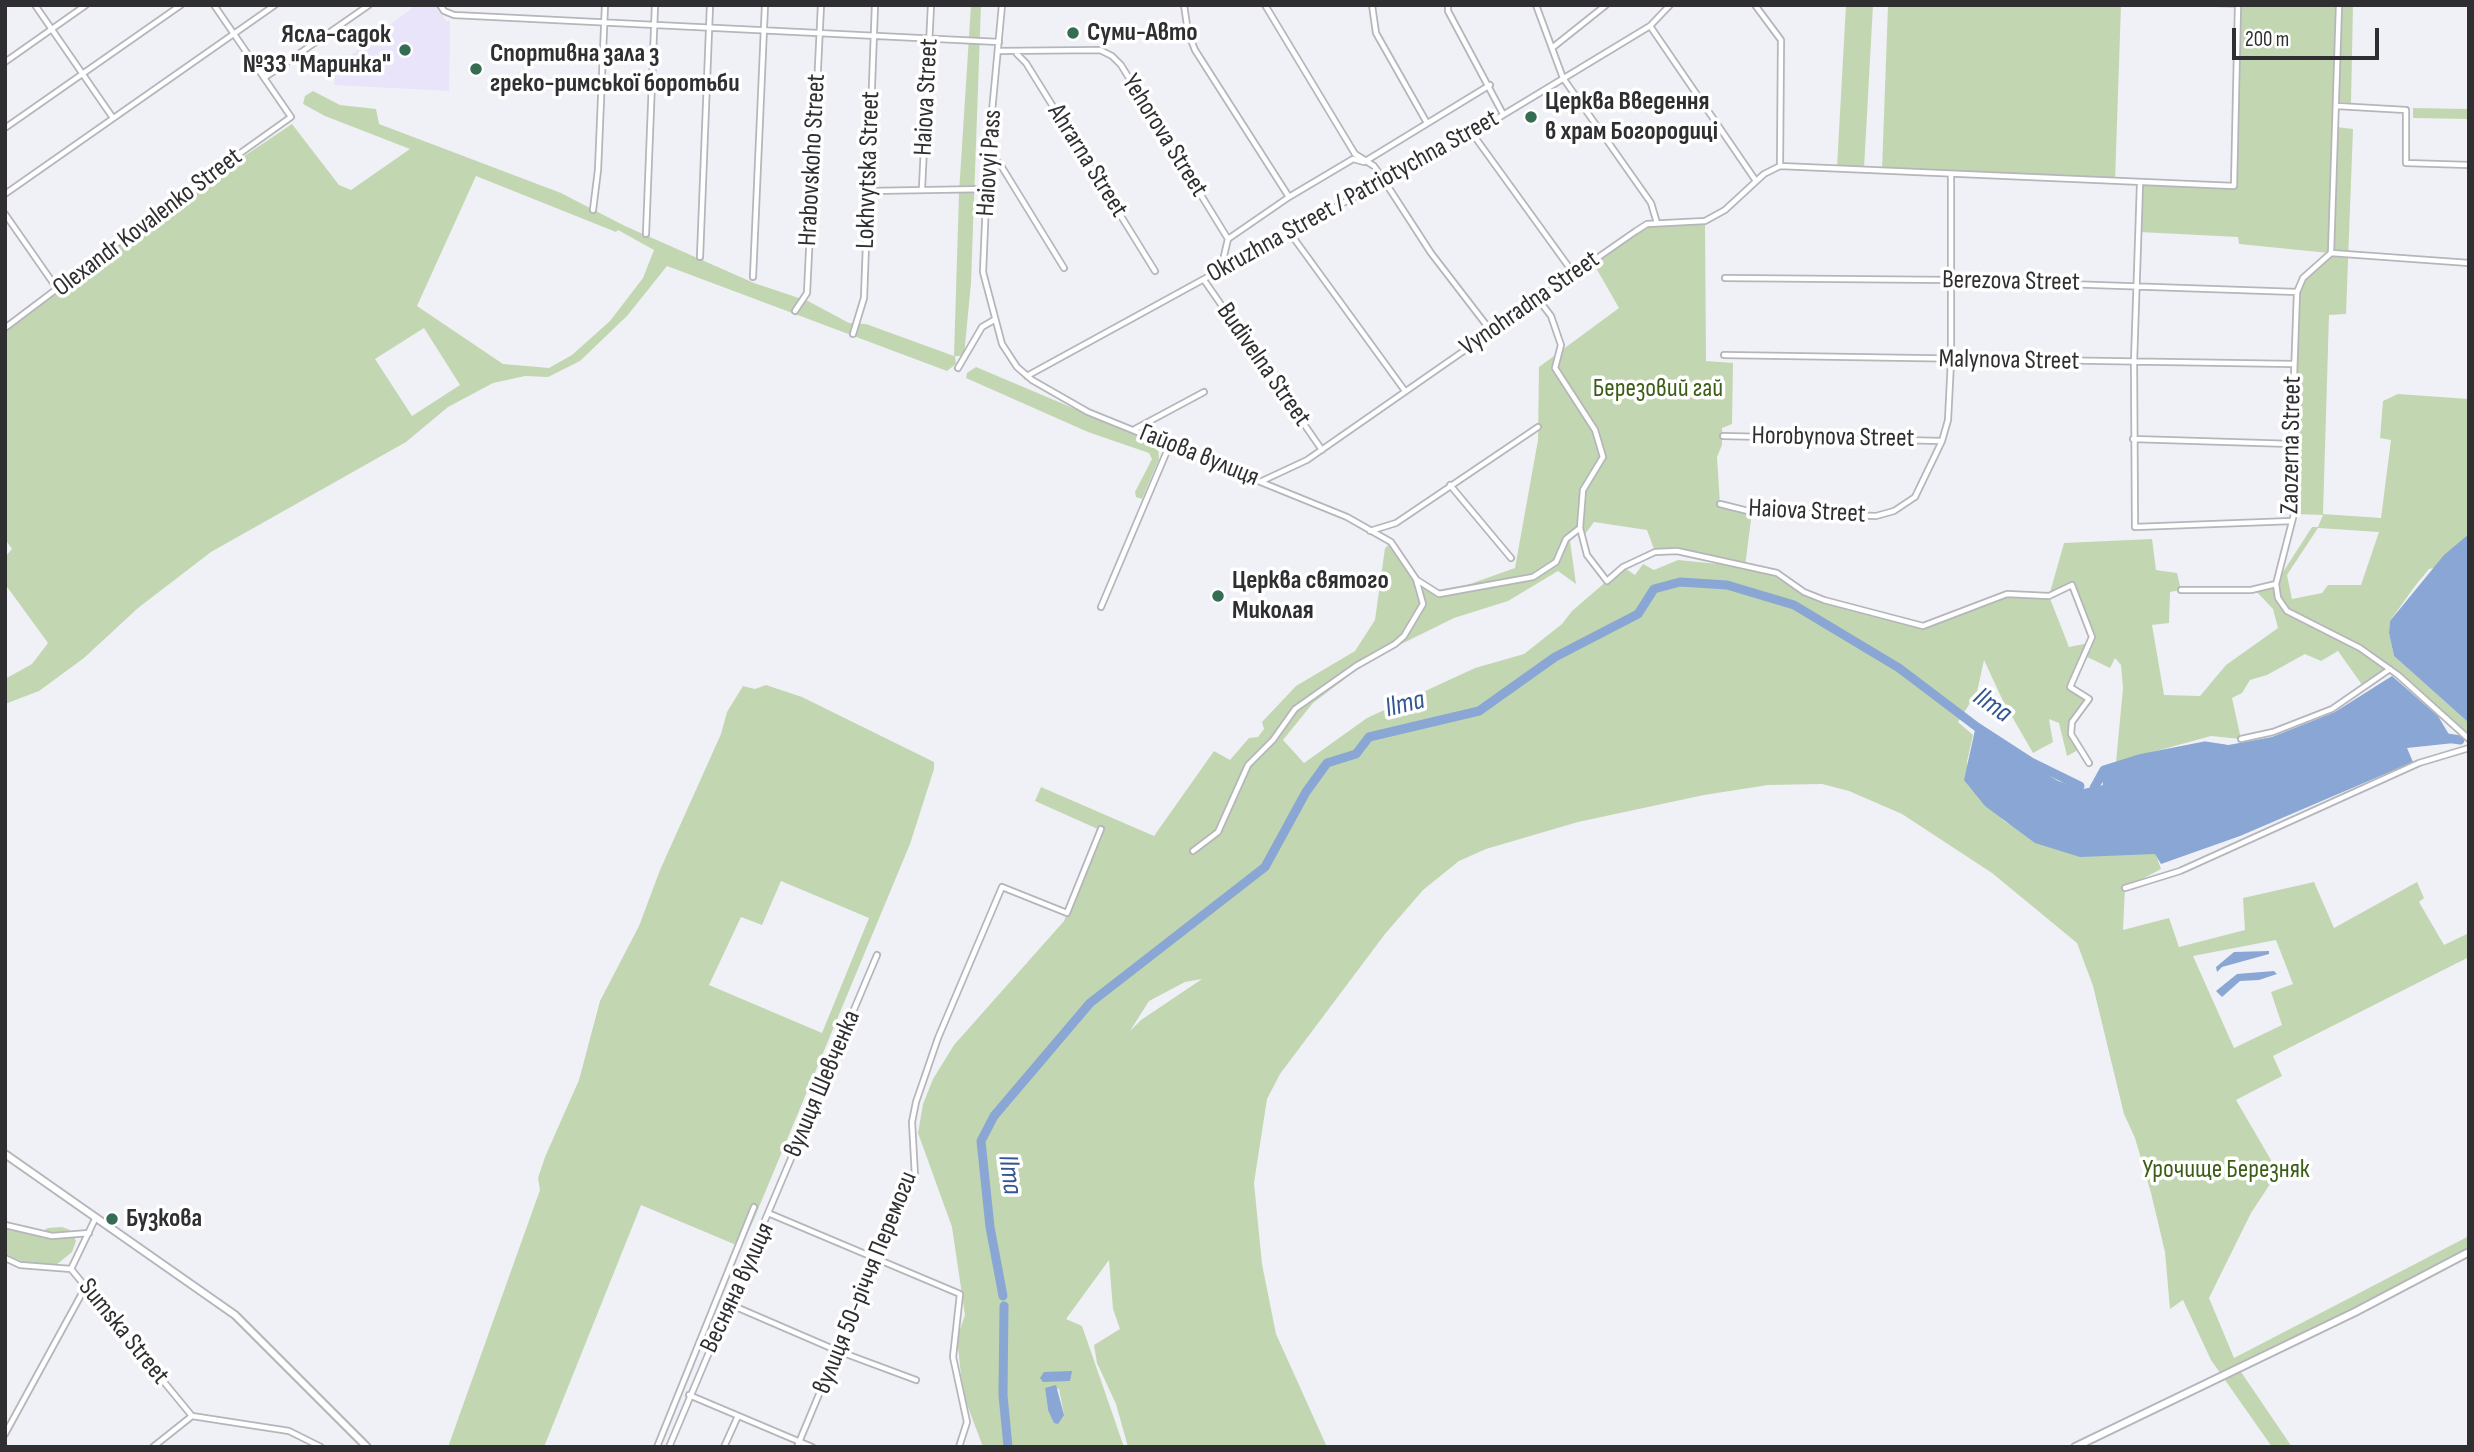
<!DOCTYPE html>
<html>
<head>
<meta charset="utf-8">
<style>
  body { margin:0 }
  #map { position:relative; width:2474px; height:1452px; overflow:hidden; background:#f0f1f7; font-family:"Sofia Sans Condensed",sans-serif }
  canvas { display:block }
  .frame { position:absolute; inset:0; border:7px solid #2f2f31; pointer-events:none }
  .scale { position:absolute; left:2232px; top:28px; width:147px; height:32px; box-sizing:border-box; border:4px solid #2f2f31; border-top:0; padding-left:9px; font-size:21px; line-height:24px; white-space:nowrap; color:#2f2f31; -webkit-text-stroke:5px #fff; paint-order:stroke }
</style>
</head>
<body>
<div id="map">
<canvas width="2474" height="1452"></canvas>
<div class="frame"></div>
<div class="scale">200 m</div>
</div>
<script>
const context = document.querySelector('canvas').getContext('2d');
context.lineJoin = 'round';
function fill(path, color) { context.fillStyle = color; context.fill(path, 'evenodd'); }
const toPath = rows => new Path2D(rows.map(r => 'M' + r).join(''));
function stroke(path, color, width, dash) { context.strokeStyle = color; context.lineWidth = width; context.lineCap = dash ? 'butt' : 'round'; context.setLineDash(dash || []); context.stroke(path); }
function label(font, color, halo, rows, align = 'center') {
  context.font = font + ' "Sofia Sans Condensed",sans-serif'; context.lineWidth = 7; context.setLineDash([]); context.textBaseline = 'middle'; context.strokeStyle = halo; context.fillStyle = color; for (const [text, x, y, turn = 0] of rows) {
    context.save(); context.translate(x, y); context.rotate((+turn || 0) * Math.PI / 180); context.textAlign = isNaN(turn) ? turn : align; if (halo) context.strokeText(text, 0, 0); context.fillText(text, 0, 0); context.restore();
  }
}
fill(toPath([
  [416,5,435,5,446,21,450,21,449,91,334,85,335,67]
]), '#e9e4fa');
fill(toPath([
  [971,5,981,5,971,283,964,356,955,356,956,364,947,371,667,266,627,316,580,361,548,377,525,376,493,383,448,407,406,442,211,552,138,608,84,658,39,691,5,704,5,679,32,664,48,643,5,584,5,557,12,549,5,539,5,332,213,177,292,124,339,185,351,190,410,149,325,116,303,104,305,96,313,91,340,105,376,109,379,124,561,193,625,226,754,283,808,301,849,323,866,324,954,356,959,193],
  [476,176,616,232,618,230,654,250,643,278,610,321,572,355,549,368,503,364,417,306],
  [424,328,460,385,412,416,375,359],
  [1846,5,1873,5,1864,169,1837,167],
  [1888,5,2121,5,2115,182,1882,170],
  [2165,5,2353,5,2351,103,2337,102,2336,127,2353,129,2346,314,2329,315,2323,514,2381,518,2391,440,2380,438,2383,401,2398,394,2469,399,2469,534,2434,568,2429,569,2415,586,2390,621,2389,633,2394,656,2469,723,2469,739,2390,669,2365,689,2338,651,2321,661,2305,654,2267,675,2250,680,2242,693,2232,698,2241,739,2211,736,2116,762,2123,688,2121,665,2115,658,2110,668,2083,655,2070,687,2089,699,2072,722,2071,734,2080,749,2067,756,2059,723,2049,719,2053,742,2033,753,2003,701,1984,660,1977,692,1958,722,1973,735,1967,762,1969,776,2003,820,2033,838,2155,852,2161,869,2125,888,2123,930,2169,918,2179,947,2245,930,2243,898,2314,882,2334,928,2417,882,2424,898,2419,902,2444,945,2469,933,2469,957,2273,1056,2282,1076,2236,1100,2278,1172,2251,1213,2209,1298,2234,1358,2469,1236,2469,1252,2239,1369,2292,1447,2272,1447,2211,1360,2183,1300,2170,1309,2165,1252,2151,1193,2135,1138,2124,1114,2093,986,2077,943,1992,873,1902,814,1849,791,1822,784,1768,785,1704,795,1578,822,1486,849,1459,861,1423,890,1385,934,1280,1074,1267,1099,1254,1183,1262,1264,1276,1334,1327,1447,1128,1447,1116,1404,1097,1363,1094,1345,1120,1329,1113,1309,1109,1260,1066,1319,1082,1326,1124,1447,983,1447,963,1394,957,1338,965,1315,952,1227,918,1133,923,1104,933,1079,954,1045,1064,921,1100,830,1035,801,1041,787,1154,836,1214,751,1230,760,1249,738,1258,737,1264,729,1262,722,1296,686,1355,651,1375,620,1385,548,1394,540,1420,578,1438,590,1470,584,1515,568,1538,440,1539,367,1619,308,1592,261,1647,224,1705,221,1706,361,1733,363,1732,424,1722,428,1722,445,1717,457,1720,504,1752,512,1745,567,1777,573,1824,600,1923,625,2007,594,2049,596,2064,543,2152,539,2156,570,2177,573,2181,590,2170,592,2169,623,2152,625,2164,695,2200,696,2226,665,2278,628,2273,609,2254,589,2276,583,2312,527,2318,527,2323,515,2294,514,2292,433,2297,292,2303,278,2329,253,2239,244,2238,237,2139,232,2140,184,2234,186,2237,8],
  [1594,522,1647,530,1655,552,1694,554,1738,566,1678,560,1654,570,1643,564,1635,575,1623,567,1572,611,1562,624,1524,654,1475,668,1367,718,1304,763,1283,740,1313,703,1371,659,1454,618,1508,601,1558,571,1576,584,1569,534,1580,528,1583,537],
  [2318,528,2379,532,2361,585,2328,585,2322,593,2292,599,2287,575],
  [2072,586,2092,637,2089,643,2069,647,2049,596],
  [2276,940,2293,984,2271,992,2282,1025,2234,1048,2193,956],
  [1202,979,1141,1020,1130,1031,1149,1001,1185,982],
  [1045,1388,1059,1389,1064,1415,1048,1410],
  [2413,108,2469,109,2469,119,2413,118],
  [976,367,1158,444,1159,459,1142,499,1136,497,1135,492,1152,459,1149,453,1088,432,966,378,967,373],
  [766,685,802,697,934,762,934,769,910,844,754,1219,741,1247,641,1205,544,1447,448,1447,540,1190,538,1178,545,1157,579,1080,600,1001,639,926,660,870,721,734,727,712,743,686,755,689],
  [781,881,869,918,822,1033,709,985,741,917,762,925],
  [62,1227,70,1230,76,1241,72,1252,56,1265,23,1262,5,1254,5,1229,37,1234,48,1228]
]), '#c2d7b1');
fill(toPath([
  [2469,534,2469,723,2394,656,2389,633,2390,621,2444,555],
  [2392,676,2438,716,2454,743,2407,748,2413,762,2240,836,2161,864,2155,854,2080,857,2035,843,1985,806,1964,780,1975,730,2058,781,2083,789,2103,785,2101,774,2130,763,2272,737,2335,712],
  [2269,951,2269,954,2222,967,2217,972,2216,967,2234,952],
  [2274,971,2277,974,2259,980,2240,981,2222,997,2216,991,2237,974],
  [1072,1371,1070,1381,1043,1382,1040,1378,1044,1372],
  [1056,1385,1064,1415,1058,1424,1054,1423,1048,1410,1045,1388]
]), '#89a6d4');
stroke(toPath([
  [2441,737,2460,740],
  [2094,788,2104,770,2139,759,2205,746,2225,749],
  [1003,1296,990,1227,981,1141,994,1116,1090,1003,1265,867,1306,792,1327,763,1356,754,1369,737,1479,711,1555,657,1638,614,1654,589,1680,582,1727,585,1794,605,1899,668,1977,727,2031,762,2080,786],
  [1004,1306,1003,1395,1008,1447]
]), '#89a6d4', 9);
const street = toPath([
  [35,5,113,118],
  [440,5,444,11,454,15,999,42],
  [1002,5,988,154,983,272,1002,344,1017,367,1032,380,1088,412,1347,517,1391,542,1416,579,1423,604,1404,636,1395,644,1356,666,1295,709,1273,740,1248,765,1218,832,1193,851],
  [1184,5,1188,32,1195,50,1289,197],
  [1265,5,1355,154,1374,166,1382,177],
  [1372,5,1376,33,1427,123],
  [1448,5,1448,11,1503,114],
  [1536,5,1563,78,1651,203,1657,223],
  [1755,5,1781,40,1780,166],
  [1650,26,1756,181],
  [1552,48,1606,5],
  [998,51,1100,50,1112,56,1121,65,1228,239,1223,260,1226,268],
  [1017,54,1026,63,1155,271],
  [5,62,86,5],
  [264,78,369,5],
  [2337,106,2406,110,2406,163,2469,165],
  [5,128,181,5],
  [1472,133,1574,274],
  [989,154,1000,164,1064,268],
  [1385,182,1431,253,1491,331],
  [2140,184,2134,362,2135,527,2292,521],
  [922,188,931,5],
  [869,191,987,189],
  [5,194,275,5],
  [593,210,598,170,605,5],
  [5,214,58,290],
  [1290,233,1405,391],
  [646,234,655,5],
  [1228,239,1289,197,1353,159,1364,162,1490,85],
  [2331,253,2303,278,2297,292,2292,433,2294,514,2276,584,2278,598,2287,611,2360,648,2398,675,2469,739],
  [2331,253,2339,5],
  [2331,253,2469,263],
  [700,257,710,5],
  [753,277,765,5],
  [1725,278,1951,280,2297,292],
  [1204,280,1322,450],
  [1538,299,1551,316,1561,345,1555,368,1595,430,1603,457,1583,490,1580,528],
  [795,311,807,293,821,5],
  [5,328,176,199,291,117,214,5],
  [853,334,864,298,875,5],
  [1724,355,2293,364],
  [958,368,982,327,994,320],
  [1027,376,1339,205,1432,158,1650,26,1670,5],
  [1135,429,1204,392],
  [1723,436,1942,441],
  [2133,439,2292,444],
  [1262,481,1307,460,1636,231,1647,224,1705,221,1725,210,1764,174,1780,166,2234,186,2238,5],
  [1450,485,1511,558],
  [1720,504,1752,512,1876,516,1894,511,1915,497,1942,441,1948,420,1951,361,1951,175],
  [1370,531,1396,523,1538,427],
  [1417,580,1439,594,1533,577,1556,562,1566,539,1580,528,1587,555,1607,581,1623,567,1655,552,1677,551,1777,573,1804,592,1824,600,1923,626,2007,594,2049,596,2072,585,2092,637,2070,687,2089,699,2072,722,2071,734,2089,763],
  [2181,590,2251,590,2276,584],
  [1101,607,1170,444],
  [2241,739,2273,732,2332,709,2390,669],
  [2125,888,2180,871,2419,763,2469,748],
  [768,1213,877,955],
  [5,1225,52,1236,89,1233],
  [5,1258,20,1265,71,1269,192,1416,153,1447],
  [71,1269,96,1217],
  [729,1304,838,1351,916,1380],
  [689,1395,812,1447],
  [192,1416,289,1431,321,1447],
  [5,1434,86,1286],
  [657,1447,754,1207],
  [669,1447,768,1213,960,1294,953,1357,967,1422,959,1447],
  [724,1447,738,1416],
  [797,1447,861,1294,915,1176,912,1122,916,1102,938,1038,1002,887,1067,913,1101,829]
]);
const secondary = toPath([
  [5,1154,235,1315,367,1447],
  [2075,1447,2355,1312,2469,1252]
]);
stroke(street, '#b5b6bc', 8);
stroke(secondary, '#b5b6bc', 10);
stroke(street, '#fff', 4.5);
stroke(secondary, '#fff', 6);
for (const [x, y, r, color] of [
  [1073,33,7,"#356d54"],
  [405,50,7,"#356d54"],
  [476,69,7,"#356d54"],
  [1531,117,7,"#356d54"],
  [1218,596,7,"#356d54"],
  [112,1219,7,"#356d54"]
]) { const dot = new Path2D(); dot.arc(x, y, r, 0, 2 * Math.PI); context.fillStyle = color; context.fill(dot); stroke(dot, '#fff', 2.5); }
label('bold 26px', '#2f2f31', '#fff', [
  ["Суми-Авто",1087,33],
  ["Ясла-садок",391,35,"right"],
  ["№33 \"Маринка\"",391,65,"right"],
  ["Спортивна зала з",490,54],
  ["греко-римської боротьби",490,84],
  ["Церква Введення",1545,102],
  ["в храм Богородиці",1545,132],
  ["Церква святого",1232,581],
  ["Миколая",1232,611],
  ["Бузкова",126,1219]
], 'left');
label('26px', '#2f2f31', '#fff', [
  ["Haiova Street",927,97,-87],
  ["Yehorova Street",1164,136,58],
  ["Hrabovskoho Street",813,160,-87],
  ["Ahrarna Street",1087,161,58],
  ["Haiovyi Pass",990,163,-86],
  ["Lokhvytska Street",869,170,-88],
  ["Okruzhna Street / Patriotychna Street",1353,197,-29],
  ["Olexandr Kovalenko Street",148,223,-37],
  ["Berezova Street",2011,282,1],
  ["Vynohradna Street",1530,304,-35],
  ["Malynova Street",2009,361,1],
  ["Budivelna Street",1263,365,55],
  ["Horobynova Street",1833,438,1],
  ["Zaozerna Street",2292,445,-89],
  ["Гайова вулиця",1199,456,22],
  ["Haiova Street",1807,512,3],
  ["вулиця Шевченка",823,1084,-67],
  ["вулиця 50-річчя Перемоги",866,1283,-68],
  ["Весняна вулиця",738,1288,-65],
  ["Sumska Street",123,1332,51]
]);
label('26px', '#3c5d16', '#fff', [
  ["Березовий гай",1658,389],
  ["Урочище Березняк",2226,1170]
]);
label('italic 28px', '#325691', '#fff', [
  ["Ilma",1405,705,-14],
  ["Ilma",1992,706,35],
  ["Ilma",1009,1175,82]
]);
</script>
</body>
</html>
